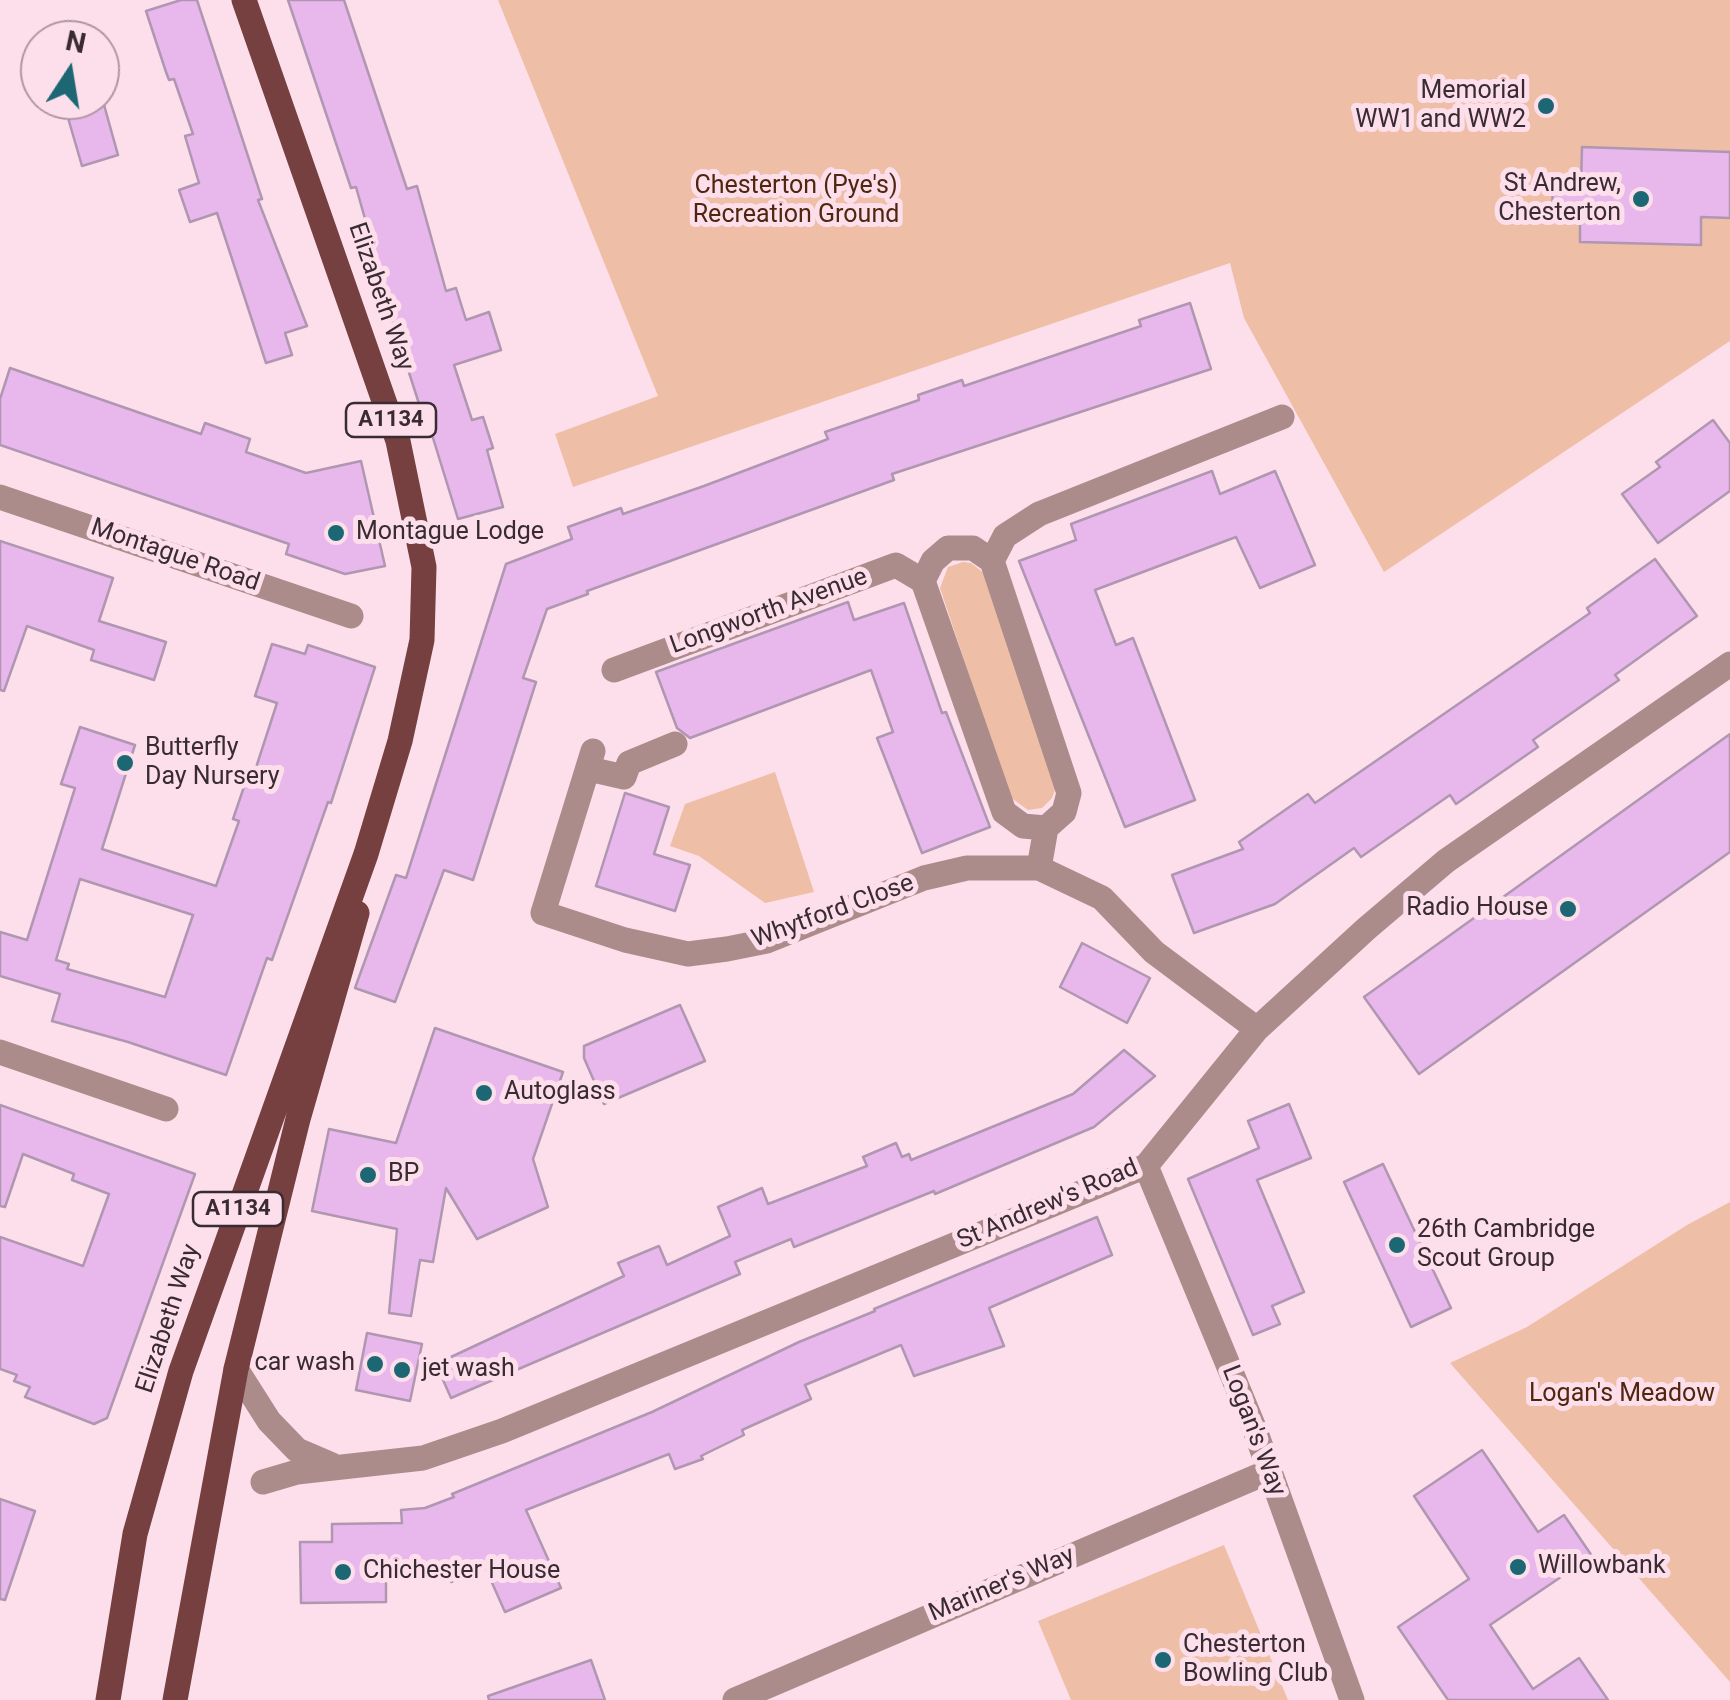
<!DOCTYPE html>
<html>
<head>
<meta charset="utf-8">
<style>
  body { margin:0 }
  #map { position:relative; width:1730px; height:1700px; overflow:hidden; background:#fddfeb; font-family:Roboto,sans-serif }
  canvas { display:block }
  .north { position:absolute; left:20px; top:20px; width:100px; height:100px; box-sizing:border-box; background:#fddfeb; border:2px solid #af97a1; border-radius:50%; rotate:12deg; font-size:28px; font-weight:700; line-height:40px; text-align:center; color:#392b31 }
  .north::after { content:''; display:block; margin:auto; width:35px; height:45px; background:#1d6673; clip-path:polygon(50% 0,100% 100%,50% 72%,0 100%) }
</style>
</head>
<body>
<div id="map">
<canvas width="1730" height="1700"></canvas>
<div class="north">N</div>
</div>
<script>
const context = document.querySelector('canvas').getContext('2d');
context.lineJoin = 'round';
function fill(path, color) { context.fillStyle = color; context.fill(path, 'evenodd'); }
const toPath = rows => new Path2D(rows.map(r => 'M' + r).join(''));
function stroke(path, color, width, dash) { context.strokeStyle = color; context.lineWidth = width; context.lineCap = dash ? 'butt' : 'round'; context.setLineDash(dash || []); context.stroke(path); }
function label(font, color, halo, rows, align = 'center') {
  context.font = font + ' Roboto,sans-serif'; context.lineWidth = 10; context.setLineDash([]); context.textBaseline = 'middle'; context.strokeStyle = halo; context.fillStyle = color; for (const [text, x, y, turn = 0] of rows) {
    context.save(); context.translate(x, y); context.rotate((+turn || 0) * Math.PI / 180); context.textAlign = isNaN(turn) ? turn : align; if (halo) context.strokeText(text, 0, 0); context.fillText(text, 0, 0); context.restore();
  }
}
fill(toPath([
  [498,0,1730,0,1730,341,1384,572,1244,318,1230,263,573,487,555,434,658,396],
  [963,562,971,563,984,573,1055,790,1052,798,1042,808,1028,810,1010,797,940,588,948,567],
  [775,772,814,892,765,903,699,856,670,846,685,804],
  [1730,1202,1730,1682,1450,1363,1527,1327,1687,1225],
  [1224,1545,1288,1700,1071,1700,1038,1621]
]), '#efbea6');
const building = toPath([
  [181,0,197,0,262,199,258,200,307,326,285,333,292,355,266,363,217,213,190,222,179,190,199,183,185,136,193,134,174,79,169,80,166,72,146,11,181,0],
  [288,0,344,0,407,189,417,186,446,291,456,288,466,320,489,312,501,350,454,365,472,420,483,417,493,448,487,450,503,507,458,519,425,412,422,413,377,273,380,272,356,187,351,188,288,0],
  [101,94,118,155,82,166,64,104,100,100,101,94],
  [1582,147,1730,152,1730,218,1701,217,1701,245,1580,242,1580,214,1552,213,1553,184,1581,184,1582,147],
  [1190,303,1211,369,892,474,894,480,587,591,588,594,547,609,523,678,536,682,473,880,444,870,395,1002,355,988,396,875,406,878,506,564,572,539,568,527,621,508,623,514,704,486,828,439,825,432,919,400,918,395,962,380,964,386,1141,326,1139,320,1190,303],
  [10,368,201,434,205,423,250,439,246,452,306,473,361,461,385,566,345,574,286,554,289,544,0,445,0,399,10,368],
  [1713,420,1730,443,1730,491,1658,543,1622,494,1660,467,1656,462,1713,420],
  [1212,471,1220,494,1275,471,1315,565,1260,588,1236,537,1095,590,1116,645,1133,638,1195,800,1125,827,1019,561,1076,540,1071,524,1212,471],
  [0,541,113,578,99,621,166,642,154,680,91,660,94,650,27,626,4,691,0,690,0,541],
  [1655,559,1697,616,1615,675,1619,680,1533,740,1538,747,1456,804,1450,795,1361,857,1354,848,1275,904,1194,933,1172,875,1243,849,1239,842,1308,794,1315,803,1590,613,1587,608,1655,559],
  [848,602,854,620,904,603,942,713,946,712,990,827,922,853,877,738,893,732,871,670,690,738,677,728,656,672,848,602],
  [272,644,305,654,308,645,375,667,331,803,328,802,272,960,267,958,226,1075,128,1042,52,1021,60,994,0,976,0,932,27,940,75,788,61,784,80,727,135,745,102,849,216,886,239,821,233,819,246,781,251,783,277,703,255,696,272,644],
  [80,879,193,915,165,997,67,969,69,964,56,960,80,879],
  [1730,734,1730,852,1419,1074,1364,997,1730,734],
  [625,793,669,807,654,854,690,865,675,911,596,886,625,793],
  [1082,943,1150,978,1127,1023,1060,987,1082,943],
  [680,1005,705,1061,604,1104,584,1058,584,1046,680,1005],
  [435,1028,563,1072,533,1159,548,1207,477,1239,446,1188,433,1262,420,1260,411,1316,389,1313,397,1229,312,1211,329,1129,396,1143,435,1028],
  [1124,1050,1155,1076,1094,1127,935,1194,934,1191,794,1247,791,1239,735,1262,740,1274,451,1398,436,1364,624,1276,618,1263,659,1246,667,1265,730,1236,718,1207,762,1188,768,1204,867,1166,863,1157,896,1143,902,1157,909,1154,911,1160,1073,1094,1124,1050],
  [1289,1104,1311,1158,1257,1180,1304,1292,1272,1306,1280,1324,1253,1335,1188,1179,1259,1148,1248,1121,1289,1104],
  [0,1105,195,1174,107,1418,94,1424,25,1397,30,1387,14,1381,17,1375,0,1369,0,1237,83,1266,109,1194,72,1180,74,1174,23,1154,5,1207,0,1206,0,1105],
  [1383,1164,1451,1308,1411,1327,1344,1182,1383,1164],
  [1097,1217,1112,1255,989,1308,1004,1346,914,1376,901,1345,805,1385,811,1399,742,1430,744,1435,701,1456,703,1459,675,1469,669,1454,526,1510,561,1588,505,1612,485,1567,451,1582,441,1563,386,1570,386,1602,301,1603,300,1542,332,1542,332,1524,402,1523,401,1510,425,1508,454,1497,452,1494,652,1412,799,1342,875,1311,874,1309,1097,1217],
  [367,1333,422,1344,410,1401,356,1390,367,1333],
  [1482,1450,1538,1532,1564,1515,1592,1556,1490,1625,1533,1689,1579,1658,1608,1700,1448,1700,1398,1627,1469,1579,1414,1496,1482,1450],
  [0,1499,35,1511,5,1600,0,1599,0,1499],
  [591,1660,605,1700,489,1700,488,1696,591,1660]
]);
fill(building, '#e8b7ec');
stroke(building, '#af97b1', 2.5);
stroke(toPath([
  [0,497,351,616],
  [992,561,1069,793,1064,812,1046,828,1039,868,1102,898,1154,952,1257,1029],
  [923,581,1004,812,1023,826,1046,828],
  [614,670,896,565,923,581,933,561,948,548,973,548,992,561,1005,536,1039,514,1282,417],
  [593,751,543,913,625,940,688,954,727,949,767,941,924,878,967,868,1039,868],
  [589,769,624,777,629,763,675,744],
  [0,1052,166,1109],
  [1146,1166,1255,1430,1352,1700],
  [236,1369,269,1421,297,1450,332,1465],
  [263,1482,297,1472,423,1458,502,1431,1146,1166,1257,1029,1366,929,1446,861,1730,664],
  [735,1700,1270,1471]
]), '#ac8b8b', 25);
stroke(toPath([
  [108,1700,135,1534,181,1371,366,854,400,741,422,640,424,567,398,441,244,0],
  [175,1700,236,1369,298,1119,357,913]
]), '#763f40', 25);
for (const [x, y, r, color] of [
  [1546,106,10,"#1d6673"],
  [1641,199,10,"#1d6673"],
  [336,533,10,"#1d6673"],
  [125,763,10,"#1d6673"],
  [1568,909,10,"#1d6673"],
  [484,1093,10,"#1d6673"],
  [368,1175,10,"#1d6673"],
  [1397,1245,10,"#1d6673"],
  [375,1364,10,"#1d6673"],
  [402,1370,10,"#1d6673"],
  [1518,1567,10,"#1d6673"],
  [343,1572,10,"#1d6673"],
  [1163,1660,10,"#1d6673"]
]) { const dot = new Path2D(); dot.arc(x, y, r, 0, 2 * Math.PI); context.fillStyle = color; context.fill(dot); stroke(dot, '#fddfeb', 4); }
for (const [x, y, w] of [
  [391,420,90],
  [238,1209,90]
]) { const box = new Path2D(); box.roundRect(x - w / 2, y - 17, w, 34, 8); context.fillStyle = '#fddfeb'; context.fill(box); stroke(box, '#392b31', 2.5); }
label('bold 22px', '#392b31', null, [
  ["A1134",391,420],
  ["A1134",238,1209]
]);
label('25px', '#392b31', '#fddfeb', [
  ["Memorial",1526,92,"right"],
  ["WW1 and WW2",1526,121,"right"],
  ["St Andrew,",1621,185,"right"],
  ["Chesterton",1621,214,"right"],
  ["Montague Lodge",356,533],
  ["Butterfly",145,749],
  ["Day Nursery",145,778],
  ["Radio House",1548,909,"right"],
  ["Autoglass",504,1093],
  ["BP",388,1175],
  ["26th Cambridge",1417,1231],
  ["Scout Group",1417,1260],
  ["car wash",355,1364,"right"],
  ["jet wash",422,1370],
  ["Willowbank",1538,1567],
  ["Chichester House",363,1572],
  ["Chesterton",1183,1646],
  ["Bowling Club",1183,1675]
], 'left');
label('25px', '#50260e', '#fddfeb', [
  ["Chesterton (Pye's)",796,187],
  ["Recreation Ground",796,216],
  ["Logan's Meadow",1622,1395]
]);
label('25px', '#392b31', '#fddfeb', [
  ["Elizabeth Way",380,297,71],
  ["Montague Road",175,556,19],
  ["Longworth Avenue",769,612,-20],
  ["Whytford Close",833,912,-20],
  ["St Andrew's Road",1048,1205,-23],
  ["Elizabeth Way",169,1319,-72],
  ["Logan's Way",1253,1431,69],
  ["Mariner's Way",1002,1585,-23]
]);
</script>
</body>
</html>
